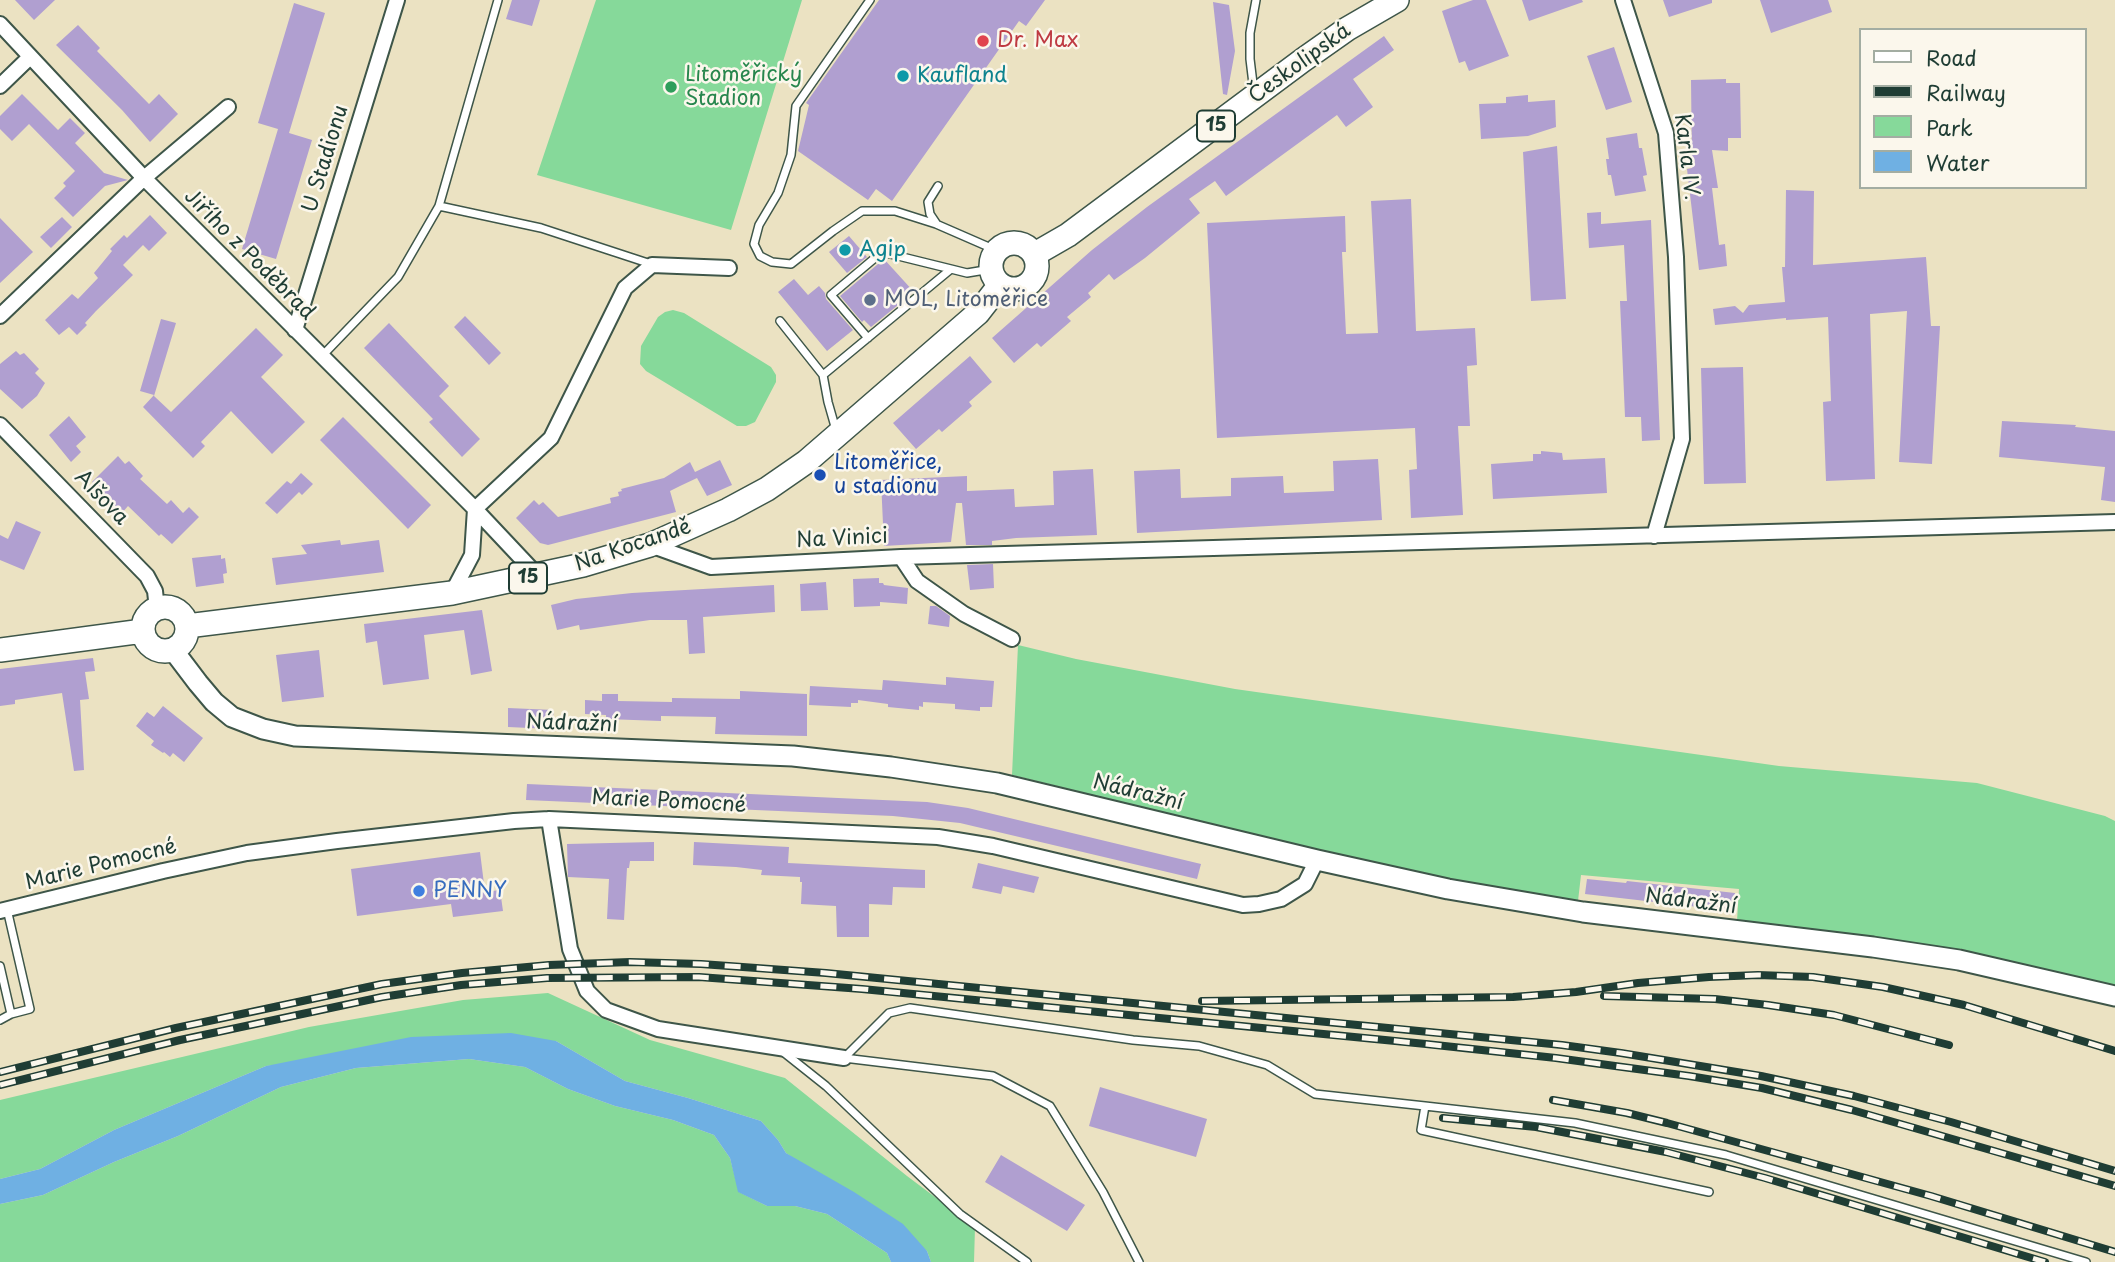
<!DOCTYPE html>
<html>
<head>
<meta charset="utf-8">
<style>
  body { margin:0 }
  #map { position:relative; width:2115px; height:1262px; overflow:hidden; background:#ebe2c2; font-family:"Playpen Sans",sans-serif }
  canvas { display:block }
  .legend { position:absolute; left:1859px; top:28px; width:228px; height:161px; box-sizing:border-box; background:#fbf7ec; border:2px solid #a3ada2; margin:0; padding:9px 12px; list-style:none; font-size:21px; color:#1f3d34 }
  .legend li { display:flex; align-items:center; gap:14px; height:35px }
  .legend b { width:35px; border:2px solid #a3ada2 }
</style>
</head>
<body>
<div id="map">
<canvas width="2115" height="1262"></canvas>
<ul class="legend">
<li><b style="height:9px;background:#fff"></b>Road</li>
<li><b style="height:9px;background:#1f3d34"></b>Railway</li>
<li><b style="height:19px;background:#86d99a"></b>Park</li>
<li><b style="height:19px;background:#6fb0e3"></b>Water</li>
</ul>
</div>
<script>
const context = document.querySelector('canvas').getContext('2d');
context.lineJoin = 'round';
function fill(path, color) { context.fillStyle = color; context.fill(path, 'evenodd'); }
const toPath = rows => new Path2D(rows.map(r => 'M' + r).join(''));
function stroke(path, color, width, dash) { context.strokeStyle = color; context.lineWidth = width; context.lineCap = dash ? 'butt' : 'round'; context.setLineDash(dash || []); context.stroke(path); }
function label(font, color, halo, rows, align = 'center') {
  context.font = font + ' "Playpen Sans",sans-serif'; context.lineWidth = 5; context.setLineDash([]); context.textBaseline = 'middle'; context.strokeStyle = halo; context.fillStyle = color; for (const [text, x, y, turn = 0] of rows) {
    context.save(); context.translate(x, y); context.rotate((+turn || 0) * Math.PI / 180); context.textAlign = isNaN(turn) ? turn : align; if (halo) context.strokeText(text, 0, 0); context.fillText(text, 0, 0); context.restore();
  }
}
fill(toPath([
  [596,0,802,0,731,230,537,175],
  [673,310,684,313,771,367,776,375,776,382,755,422,746,426,737,426,646,371,640,364,641,346,658,317,665,312],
  [1018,645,1076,659,1235,689,1779,766,1977,783,2105,816,2115,821,2115,986,1960,951,1737,921,1739,889,1581,875,1578,901,1449,879,1319,851,1012,775],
  [548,993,650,1040,785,1078,907,1176,975,1227,974,1262,931,1262,927,1251,786,1153,778,1140,761,1121,688,1098,625,1081,556,1041,266,1066,114,1130,40,1169,0,1179,0,1100,309,1027,463,1000],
  [469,1059,525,1067,568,1089,615,1106,673,1120,714,1135,730,1158,739,1192,767,1206,795,1206,827,1214,887,1253,891,1262,0,1262,0,1204,43,1195,114,1162,178,1136,281,1087,356,1068]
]), '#86d99a');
fill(toPath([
  [511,1033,556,1041,625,1081,688,1098,761,1121,778,1140,786,1153,854,1192,903,1224,927,1251,931,1262,891,1262,887,1253,827,1214,795,1206,767,1206,738,1192,730,1158,714,1135,673,1120,615,1106,568,1089,525,1067,469,1059,356,1068,281,1087,178,1136,114,1162,43,1195,0,1204,0,1179,40,1169,114,1130,266,1066,411,1037]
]), '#6fb0e3');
fill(toPath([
  [15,0,55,0,34,20],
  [512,0,540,0,532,26,506,19],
  [879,0,1045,0,1026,26,1019,21,892,201,876,189,868,200,798,151,809,105,806,103],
  [1473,0,1486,0,1509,56,1469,71,1465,61,1459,63,1442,11],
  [1522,0,1582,0,1583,2,1529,21],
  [1663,0,1712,0,1712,3,1669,17],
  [1760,0,1828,0,1832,12,1771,33],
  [1213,2,1229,5,1235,51,1227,95,1223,94],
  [294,3,325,13,289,133,312,140,276,259,242,249,278,129,258,123],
  [78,25,100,48,97,51,149,104,159,94,178,114,150,142,122,110,56,45],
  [1384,36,1394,50,1353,79,1373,107,1346,127,1337,115,1226,196,1215,181,1189,199,1200,213,1145,258,1114,280,1109,274,1088,293,1091,297,1067,317,1071,321,1041,347,1037,343,1014,363,992,338,1092,250,1147,207],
  [1614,47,1632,102,1606,110,1587,56],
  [1726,79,1726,83,1740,83,1741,138,1728,138,1728,151,1712,150,1718,188,1712,188,1719,245,1725,244,1727,266,1699,270,1687,169,1692,168,1691,80],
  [22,94,58,130,70,118,85,133,75,143,104,173,128,180,105,186,73,217,54,198,66,186,63,183,75,171,29,124,12,141,0,129,0,116],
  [1528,95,1528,102,1555,100,1556,127,1528,136,1481,139,1479,104,1506,103,1506,97],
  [1637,133,1639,148,1642,148,1647,175,1643,176,1646,191,1615,196,1611,175,1608,175,1606,159,1609,159,1606,138],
  [1557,146,1566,299,1531,301,1523,152],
  [1786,190,1814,191,1813,265,1926,257,1931,326,1940,326,1932,464,1899,462,1907,311,1870,314,1875,479,1826,481,1823,402,1831,401,1828,317,1786,320,1786,318,1715,325,1713,309,1735,306,1743,313,1749,305,1785,302,1782,267,1785,267],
  [1411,199,1416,331,1475,328,1477,365,1467,366,1470,426,1458,426,1463,515,1411,518,1409,470,1417,469,1415,428,1217,438,1207,223,1345,216,1346,252,1342,252,1346,334,1378,333,1371,201],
  [1601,212,1601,224,1651,220,1660,440,1642,441,1641,417,1625,417,1620,301,1627,301,1624,245,1589,248,1587,213],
  [150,215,167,233,149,251,143,245,123,265,133,275,96,311,85,323,87,325,77,335,69,327,59,335,45,320,72,294,78,299,98,278,94,273,112,251,110,249,124,235,127,238],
  [62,217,72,227,51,248,40,237],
  [0,218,33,252,0,283],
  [849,236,867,257,847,273,829,252],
  [884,259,914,292,871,327,864,320,862,322,840,296],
  [794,279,808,295,819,286,825,293,826,299,853,330,827,351,778,292],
  [465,316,501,353,489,365,454,327],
  [161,319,176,323,154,396,171,412,256,328,283,355,261,377,305,422,272,454,231,411,201,442,205,446,193,458,143,407,154,395,140,391],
  [389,323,449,386,439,396,480,439,462,457,429,422,433,419,364,348],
  [16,351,20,355,24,353,39,369,35,373,45,383,37,396,22,409,0,389,0,364],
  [970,356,992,382,969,402,972,406,942,432,939,429,916,449,893,423],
  [1743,367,1746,483,1704,484,1701,368],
  [69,416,86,437,76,446,81,452,71,462,49,435],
  [343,417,431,505,408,529,320,440],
  [2002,421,2076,425,2075,427,2115,431,2115,502,2101,500,2105,467,1999,457],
  [1541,451,1562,453,1563,460,1605,458,1607,493,1493,499,1491,464,1533,461,1533,454,1541,454],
  [118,456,125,464,129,461,143,476,140,479,167,504,171,500,183,513,189,507,199,517,172,544,161,534,159,536,128,506,122,513,92,482],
  [1378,459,1382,520,1137,533,1134,471,1180,469,1181,498,1231,496,1231,478,1283,476,1284,493,1334,491,1333,461],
  [720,460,732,485,707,496,697,478,680,486,670,491,676,512,548,545,540,543,516,518,534,500,539,505,543,502,558,517,611,503,610,498,619,496,618,492,622,491,621,489,664,478,690,462,695,472],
  [1093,469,1097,535,1016,538,992,541,992,545,966,545,962,503,956,503,951,542,884,546,881,480,967,476,967,491,1014,489,1015,507,1054,505,1053,471],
  [301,473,313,484,302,495,299,492,277,514,265,503,287,481,291,484],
  [16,521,41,532,24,570,0,560,0,535,8,539],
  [340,540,341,545,379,540,384,572,276,585,272,558,307,554,301,545],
  [221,555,221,559,225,558,227,573,223,574,224,583,196,587,192,558],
  [993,564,994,588,970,590,967,565],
  [879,578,879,583,883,583,884,585,908,588,907,604,880,602,880,606,854,607,853,579],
  [826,582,828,610,801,611,800,584],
  [774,585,775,612,703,617,705,653,689,654,687,620,650,620,580,630,579,625,557,630,551,605,576,599,632,593],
  [930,606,936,606,950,616,949,627,928,624],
  [482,610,492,671,471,675,464,630,424,635,429,679,383,685,377,641,366,643,364,624],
  [319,650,324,697,282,702,276,655],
  [93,658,95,671,85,672,89,699,80,700,84,770,74,771,62,693,15,700,15,704,0,706,0,669],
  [946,677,994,681,992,707,980,707,980,711,955,709,955,704,923,702,923,707,919,706,919,710,888,707,888,704,858,700,858,703,851,703,851,707,809,705,810,686,882,690,883,680,946,685],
  [740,691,807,694,807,736,715,734,716,717,661,716,661,721,606,719,606,715,585,714,585,700,602,701,602,694,618,694,618,701,672,702,672,698,740,699],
  [163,706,203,738,184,762,173,753,170,757,164,752,163,753,151,745,154,741,136,726,147,712,154,717],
  [508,708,554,710,551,729,508,727],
  [527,784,927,802,968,808,1201,864,1197,879,960,823,893,816,526,800],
  [654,842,654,861,630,861,629,868,627,868,624,920,607,919,609,879,568,877,567,844],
  [694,842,789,847,788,863,925,870,925,888,893,887,892,905,869,904,869,937,837,937,836,906,801,904,802,882,800,882,800,877,761,875,762,870,736,867,693,865],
  [480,852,485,892,500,890,503,911,453,917,451,904,357,916,351,869],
  [978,863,1039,877,1034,893,1003,886,1001,894,972,888],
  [1587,879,1626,883,1627,881,1735,893,1733,911,1585,894],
  [1100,1087,1207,1119,1196,1157,1089,1126],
  [1001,1155,1085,1205,1067,1231,985,1182]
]), '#b09fd0');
const lane = toPath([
  [870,0,796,106,791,155,778,193,759,225,754,244,760,256,772,262,791,264,833,231,862,211,895,211,936,224,998,251],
  [1254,92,1250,59,1250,33,1256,0],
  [439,206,541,228,651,264],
  [936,223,930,214,928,202,938,186],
  [780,321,823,375,828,402,836,430],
  [868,338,831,295,882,252,951,269],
  [322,356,398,277,439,206,498,0],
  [823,375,951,269,967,273,991,269],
  [0,966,11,1014],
  [0,1020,11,1014,30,1009,7,909],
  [782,1051,826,1086,960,1214,1027,1262],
  [844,1058,889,1013,910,1008,1133,1040,1199,1046,1267,1065,1315,1094,1425,1106],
  [844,1058,993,1076,1050,1106,1103,1192,1139,1262],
  [1709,1192,1421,1130,1425,1106,1575,1123,1726,1155,2086,1262]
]);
const street = toPath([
  [1623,0,1666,133,1676,257,1682,439,1654,536],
  [0,24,144,178,475,509,538,576],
  [0,86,30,57],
  [0,316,144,178,228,107],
  [295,330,397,0],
  [0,425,147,576,155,591,157,609],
  [475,509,551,438,625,288,652,265,729,268],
  [650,545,711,567,901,557,2115,522],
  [901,557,917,581,964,614,1012,639],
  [452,593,472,555,475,509],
  [549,819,570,949,587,991,606,1010,658,1029,844,1058],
  [0,911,163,871,247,853,337,841,514,821,549,819,938,837,993,846,1243,905,1259,904,1281,899,1305,884,1317,860]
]);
const secondary = toPath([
  [173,650,198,683,214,702,232,717,263,729,295,736,793,756,891,767,997,783,1317,860,1448,889,1583,912,1873,947,1959,960,2115,996]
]);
const primary = toPath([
  '991 266a23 23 0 1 1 46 0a23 23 0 1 1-46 0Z',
  [1035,254,1068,235,1303,60,1347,29,1397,0],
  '143 629a22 22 0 1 1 44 0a22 22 0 1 1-44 0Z',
  [187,626,452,593,583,565,650,545,728,510,767,489,806,462,978,313,999,286],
  [0,650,143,631]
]);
stroke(lane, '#3e5649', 10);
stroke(street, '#3e5649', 18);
stroke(secondary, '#3e5649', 23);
stroke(primary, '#3e5649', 26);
stroke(lane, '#fff', 7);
stroke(street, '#fff', 14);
stroke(secondary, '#fff', 19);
stroke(primary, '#fff', 23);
const rail = toPath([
  [1604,996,1715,999,1768,1005,1834,1015,1949,1045],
  [1202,1001,1513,997,1576,992,1638,983,1709,977,1758,975,1813,977,1883,987,1964,1005,2115,1051],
  [0,1072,176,1028,382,984,462,973,549,965,630,962,701,964,826,973,1562,1045,1621,1053,1761,1076,1854,1096,1951,1122,2115,1171],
  [0,1085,180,1040,382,997,461,985,547,978,699,977,862,989,1426,1044,1556,1058,1689,1076,1762,1088,1852,1110,2115,1186],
  [1553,1100,1627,1113,1667,1123,1931,1196,2115,1252],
  [1443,1118,1536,1127,1666,1152,1765,1178,2045,1262]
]);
stroke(rail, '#1f3d34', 8);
stroke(rail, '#fbf7ec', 5, [16]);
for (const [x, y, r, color] of [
  [983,41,7,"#e0444e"],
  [903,76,7,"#0f9aa8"],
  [671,87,7,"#2e9e5b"],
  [845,250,7,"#0f9aa8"],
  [870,300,7,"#5c6f8a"],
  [820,475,7,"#1a4fb4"],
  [419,891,7,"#3f7fe0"]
]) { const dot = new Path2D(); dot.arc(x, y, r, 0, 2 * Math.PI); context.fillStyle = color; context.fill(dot); stroke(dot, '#fbf7ec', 2.5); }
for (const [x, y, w] of [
  [1216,126,38],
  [528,578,38]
]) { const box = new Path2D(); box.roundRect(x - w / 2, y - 15.5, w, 31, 5); context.fillStyle = '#fbf7ec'; context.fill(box); stroke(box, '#1f3d34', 2); }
label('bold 19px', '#1f3d34', null, [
  ["15",1216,126],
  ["15",528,578]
]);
label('21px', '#be3a42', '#fbf7ec', [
  ["Dr. Max",997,41]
], 'left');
label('21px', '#1f3d34', '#fbf7ec', [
  ["Českolipská",1300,64,-36],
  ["Karla IV.",1686,157,83],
  ["U Stadionu",326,159,-73],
  ["Jiřího z Poděbrad",249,255,45],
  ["Alšova",101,498,46],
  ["Na Vinici",842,539,-3],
  ["Na Kocandě",633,546,-19],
  ["Nádražní",572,724,2],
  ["Nádražní",1138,793,14],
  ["Marie Pomocné",669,802,3],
  ["Marie Pomocné",101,865,-14],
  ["Nádražní",1691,902,7]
]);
label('21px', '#27864d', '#fbf7ec', [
  ["Litoměřický",685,75],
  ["Stadion",685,99]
], 'left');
label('21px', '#0d838f', '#fbf7ec', [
  ["Kaufland",917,76],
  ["Agip",859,250]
], 'left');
label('21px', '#4e5e75', '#fbf7ec', [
  ["MOL, Litoměřice",884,300]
], 'left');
label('21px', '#164399', '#fbf7ec', [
  ["Litoměřice,",834,463],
  ["u stadionu",834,487]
], 'left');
label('21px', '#366cbe', '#fbf7ec', [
  ["PENNY",433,891]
], 'left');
</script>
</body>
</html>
